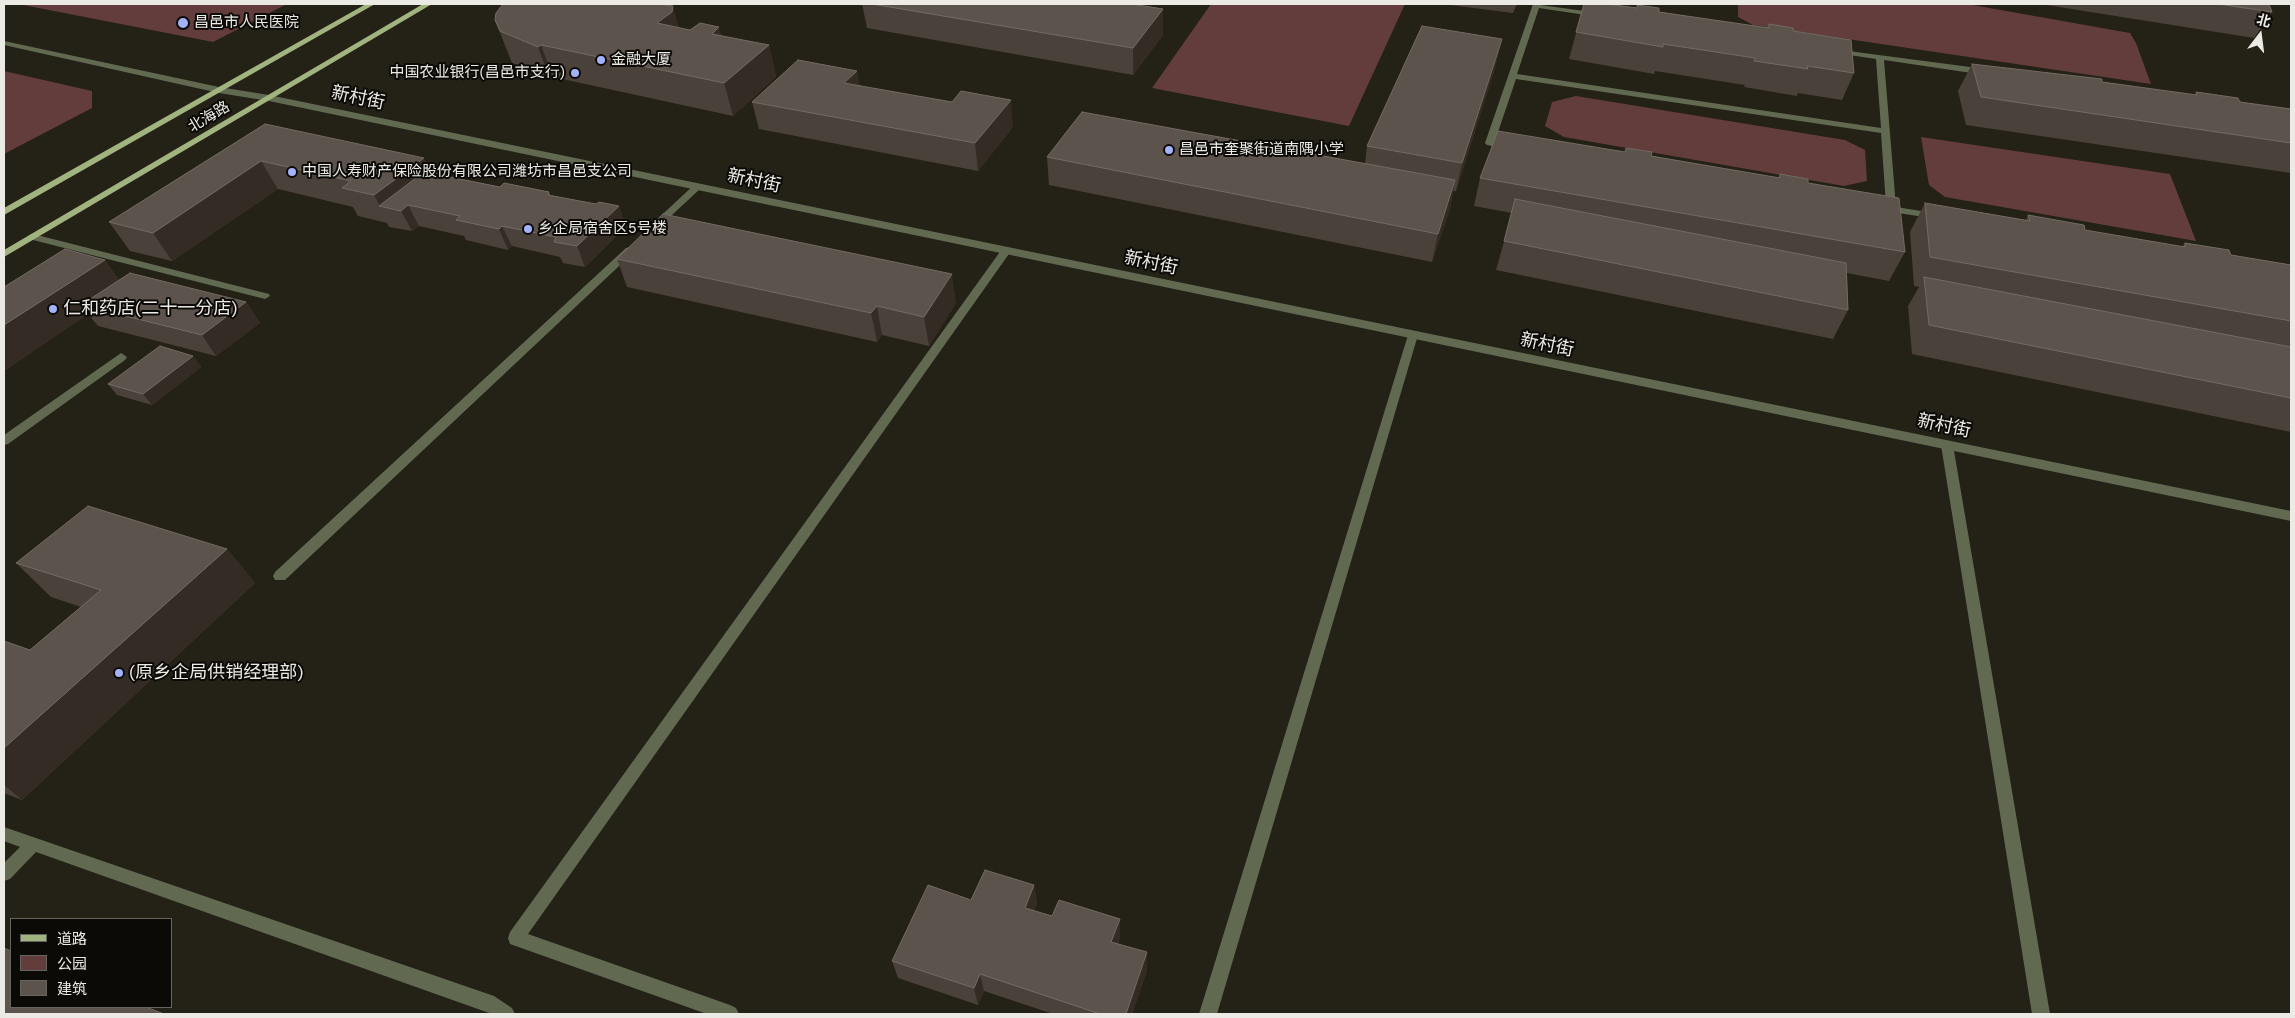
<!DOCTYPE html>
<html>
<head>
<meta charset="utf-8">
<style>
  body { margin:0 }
  #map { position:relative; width:2295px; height:1018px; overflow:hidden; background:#242117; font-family:"Work Sans","Noto Sans SC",sans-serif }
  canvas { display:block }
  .frame { position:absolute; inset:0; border:5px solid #eceae4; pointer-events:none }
  .legend { position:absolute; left:10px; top:918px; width:162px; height:90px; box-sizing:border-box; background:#0c0a07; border:1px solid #66645f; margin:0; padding:6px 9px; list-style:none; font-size:15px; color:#eceae4 }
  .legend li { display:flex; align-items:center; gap:10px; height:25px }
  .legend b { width:25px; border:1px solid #66645f }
  .north { position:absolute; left:2235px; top:10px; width:50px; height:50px; -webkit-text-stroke:4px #0c0a07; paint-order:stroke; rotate:15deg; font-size:14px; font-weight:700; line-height:20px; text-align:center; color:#eceae4 }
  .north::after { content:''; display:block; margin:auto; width:18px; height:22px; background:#eceae4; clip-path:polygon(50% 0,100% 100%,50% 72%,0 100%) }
</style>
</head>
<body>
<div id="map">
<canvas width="2295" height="1018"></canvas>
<div class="frame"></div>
<ul class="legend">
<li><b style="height:6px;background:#a1b480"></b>道路</li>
<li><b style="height:14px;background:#633c3c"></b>公园</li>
<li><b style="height:14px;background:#5c534c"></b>建筑</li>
</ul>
<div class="north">北</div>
</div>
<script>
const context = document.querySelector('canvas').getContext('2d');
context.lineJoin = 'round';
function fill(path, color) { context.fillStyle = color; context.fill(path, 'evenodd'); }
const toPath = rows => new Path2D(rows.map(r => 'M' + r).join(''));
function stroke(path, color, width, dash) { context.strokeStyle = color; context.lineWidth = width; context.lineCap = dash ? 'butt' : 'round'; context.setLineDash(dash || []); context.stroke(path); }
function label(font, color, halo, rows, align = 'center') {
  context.font = font + ' "Work Sans","Noto Sans SC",sans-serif'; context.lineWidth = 4; context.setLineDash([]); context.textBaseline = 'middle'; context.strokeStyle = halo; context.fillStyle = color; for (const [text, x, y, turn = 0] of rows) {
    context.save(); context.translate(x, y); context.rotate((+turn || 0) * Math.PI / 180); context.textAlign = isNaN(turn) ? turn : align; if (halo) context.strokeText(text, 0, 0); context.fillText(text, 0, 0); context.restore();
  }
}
fill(toPath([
  [18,4,287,4,213,42],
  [1211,4,1405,4,1349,126,1152,88],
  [1738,4,1967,4,2130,33,2136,43,2151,84,1753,25,1738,17],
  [4,71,92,91,92,108,4,154],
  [1576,96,1845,140,1865,150,1867,181,1844,186,1564,137,1545,126,1552,102],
  [1921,137,2170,174,2196,241,1945,197,1929,185]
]), '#633c3c');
fill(toPath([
  [1533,4,1599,13,1603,15,1599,17,1539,8,1517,74,1881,128,1876,59,1836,53,1833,53,1833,49,1985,69,1989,72,1985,75,1884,60,1896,207,1940,214,1940,218,1937,219,1885,211,1880,208,1886,205,1881,133,1516,79,1495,141,1515,147,1510,150,1487,145,1485,143,1533,4],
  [697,184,700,185,700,189,658,228,652,228,652,224,694,185,697,184],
  [33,234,269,294,270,296,265,299,29,239,29,235,33,234],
  [630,247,635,250,634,252,285,580,275,580,273,576,275,572,626,248,630,247],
  [1006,248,1011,251,528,934,730,1005,736,1008,739,1014,707,1014,510,944,508,938,510,932,1002,249,1006,248],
  [121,353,127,357,125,360,8,444,4,445,4,435,121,353],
  [1947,441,1953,445,2050,1014,2032,1014,1941,445,1947,441],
  [4,827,494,996,512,1008,515,1014,492,1014,36,852,10,879,4,881,4,863,20,847,4,841,4,827]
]), '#616a51');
fill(toPath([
  [1413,332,1418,335,1217,1014,1199,1014,1408,335,1413,332]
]), '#616a51');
fill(toPath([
  [4,41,219,87,269,95,2291,511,2291,521,269,101,219,93,4,45,4,41]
]), '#616a51');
fill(toPath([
  [366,4,375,4,4,215,4,208,366,4],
  [423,4,432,4,4,257,4,250,423,4]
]), '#a1b480');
fill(toPath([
  [862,4,1132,4,1163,9,1163,35,1133,75,867,28],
  [1442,4,1517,4,1513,13],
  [1584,4,1659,12,1767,28,1769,24,1793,31,1854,73,1842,100,1798,93,1797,96,1744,87,1745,85,1655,71,1654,74,1569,59],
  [2040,4,2269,4,2272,12,2254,38],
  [670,6,679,28,769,45,776,77,733,116,553,77,550,79,512,63,495,20],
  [1972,64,2195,95,2196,92,2240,102,2291,109,2291,173,1966,125,1958,91],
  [1496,65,1456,191,1453,191,1450,209,1432,262,1049,185,1047,157,1365,164,1367,146],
  [860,86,952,102,1013,127,978,171,759,129,752,102],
  [265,124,428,168,449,171,452,177,500,187,549,192,551,196,626,226,585,267,563,263,560,257,512,246,508,250,466,240,464,236,419,226,412,231,389,227,387,223,358,216,353,207,278,189,172,261,130,251,109,222],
  [1626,148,1651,156,1778,178,1780,174,1808,183,1905,252,1889,281,1847,273,1848,310,1833,339,1496,270,1512,213,1474,206,1480,178,1625,152],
  [1925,203,2026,220,2028,215,2085,230,2182,247,2185,243,2231,255,2291,265,2291,432,1912,354,1908,306,1919,287,1914,286,1910,232],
  [617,259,956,303,929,346,882,335,877,342,627,287],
  [105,260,119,280,246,302,260,323,216,356,98,326,88,314,4,371,4,287],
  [193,356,201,367,152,405,117,395,108,384],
  [227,549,255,583,22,800,4,793,4,641,30,650,81,607,51,597,16,563],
  [1034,885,1037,903,1034,911,1120,937,1118,944,1147,970,1132,1014,1053,1014,984,991,978,1005,898,978,892,961,971,900]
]), '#4a413a');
fill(toPath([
  [626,4,672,4,635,32],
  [673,6,682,38,657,23],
  [1163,9,1163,35,1133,75,1133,48],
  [719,27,728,59,712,34],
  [1502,39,1496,65,1456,191,1462,163],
  [541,45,553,77,550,79,538,47],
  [769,45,776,77,733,116,724,83],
  [857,71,862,98,844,83],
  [1011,100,1013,127,978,171,975,143],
  [424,158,437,186,408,205,419,226,412,231,401,211,380,206,374,195],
  [261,161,278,189,172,261,153,233],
  [449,171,459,192,444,176],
  [1455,180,1450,209,1432,262,1438,234],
  [619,206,626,226,585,267,577,246],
  [502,226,512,246,508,250,499,229],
  [105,260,126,289,81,305,88,314,4,371,4,325],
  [952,274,956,303,929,346,924,317],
  [246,302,260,323,216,356,202,335],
  [877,306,882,335,877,342,871,313],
  [193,356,201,367,152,405,143,394],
  [227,549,255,583,22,800,4,785,4,748],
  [1034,885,1037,903,1028,926,1025,908],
  [1120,919,1120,937,1112,959,1111,942],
  [1147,952,1147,970,1132,1014,1126,1014],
  [980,974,984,991,978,1005,974,988]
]), '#342c24');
const building = toPath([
  [503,4,660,4,673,6,672,12,657,23,690,30,700,23,719,27,712,34,769,45,724,83,541,45,538,47,500,31,495,20,496,13,503,4],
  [872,4,1132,4,1163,9,1133,48,872,4],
  [1584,4,1607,4,1637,8,1637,5,1659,8,1659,12,1769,28,1769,24,1793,28,1793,31,1851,40,1854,73,1807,66,1808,69,1754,61,1755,58,1663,44,1663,47,1576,32,1584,4],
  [2218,4,2269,4,2272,12,2218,4],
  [1422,26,1502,39,1462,163,1367,146,1422,26],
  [798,60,857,71,844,83,952,102,961,91,1011,100,975,143,752,102,798,60],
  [1972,64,2102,79,2102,82,2197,95,2196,92,2238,98,2240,102,2291,109,2291,143,1981,97,1972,64],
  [1082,112,1455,180,1438,234,1047,157,1082,112],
  [265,124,424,158,374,195,342,188,351,181,261,161,153,233,109,222,265,124],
  [1498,131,1625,152,1626,148,1652,152,1651,156,1780,178,1780,174,1808,179,1808,183,1899,198,1905,252,1480,178,1498,131],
  [429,168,449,171,444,176,500,187,504,183,549,192,548,195,596,204,599,202,619,206,577,246,554,242,556,237,502,226,499,229,456,220,460,216,408,205,401,211,379,206,429,168],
  [1515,199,1846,263,1848,310,1504,241,1515,199],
  [1925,203,2030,221,2028,215,2084,225,2085,230,2185,247,2185,243,2229,250,2231,255,2291,265,2291,321,1930,257,1925,203],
  [663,214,952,274,924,317,877,306,871,313,617,259,663,214],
  [65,249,105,260,4,325,4,287,65,249],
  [130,273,246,302,202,335,81,305,130,273],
  [1924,277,2291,347,2291,398,1929,325,1924,277],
  [160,346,193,356,143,394,108,384,160,346],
  [88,506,227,549,4,748,4,641,30,650,101,590,16,563,88,506],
  [985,870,1034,885,1025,908,1052,916,1059,900,1120,919,1111,942,1147,952,1126,1014,1100,1014,980,974,974,988,892,961,928,885,971,900,985,870],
  [4,948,11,951,11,1007,146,1007,164,1014,4,1014,4,948]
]);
fill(building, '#5c534c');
stroke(building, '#726b64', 1);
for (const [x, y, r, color] of [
  [183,23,6,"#a4b2fc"],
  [601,60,5,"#a4b2fc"],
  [575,73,5,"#a4b2fc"],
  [1169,150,5,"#a4b2fc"],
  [292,172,5,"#a4b2fc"],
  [528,229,5,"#a4b2fc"],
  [53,309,5,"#a4b2fc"],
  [119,673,5,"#a4b2fc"]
]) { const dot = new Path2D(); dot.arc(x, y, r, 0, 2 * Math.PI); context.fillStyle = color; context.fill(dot); stroke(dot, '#0c0a07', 2); }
label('15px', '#eceae4', '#0c0a07', [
  ["昌邑市人民医院",194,23],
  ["金融大厦",611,60],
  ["中国农业银行(昌邑市支行)",565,73,"right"],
  ["昌邑市奎聚街道南隅小学",1179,150],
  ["中国人寿财产保险股份有限公司潍坊市昌邑支公司",302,172],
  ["乡企局宿舍区5号楼",538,229]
], 'left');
label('15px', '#eceae4', '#0c0a07', [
  ["北海路",209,117,-31]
]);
label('18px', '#eceae4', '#0c0a07', [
  ["新村街",358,98,12],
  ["新村街",754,181,12],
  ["新村街",1151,263,12],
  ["新村街",1547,345,12],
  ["新村街",1944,426,12]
]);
label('18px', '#eceae4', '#0c0a07', [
  ["仁和药店(二十一分店)",63,309],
  ["(原乡企局供销经理部)",129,673]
], 'left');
</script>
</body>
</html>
